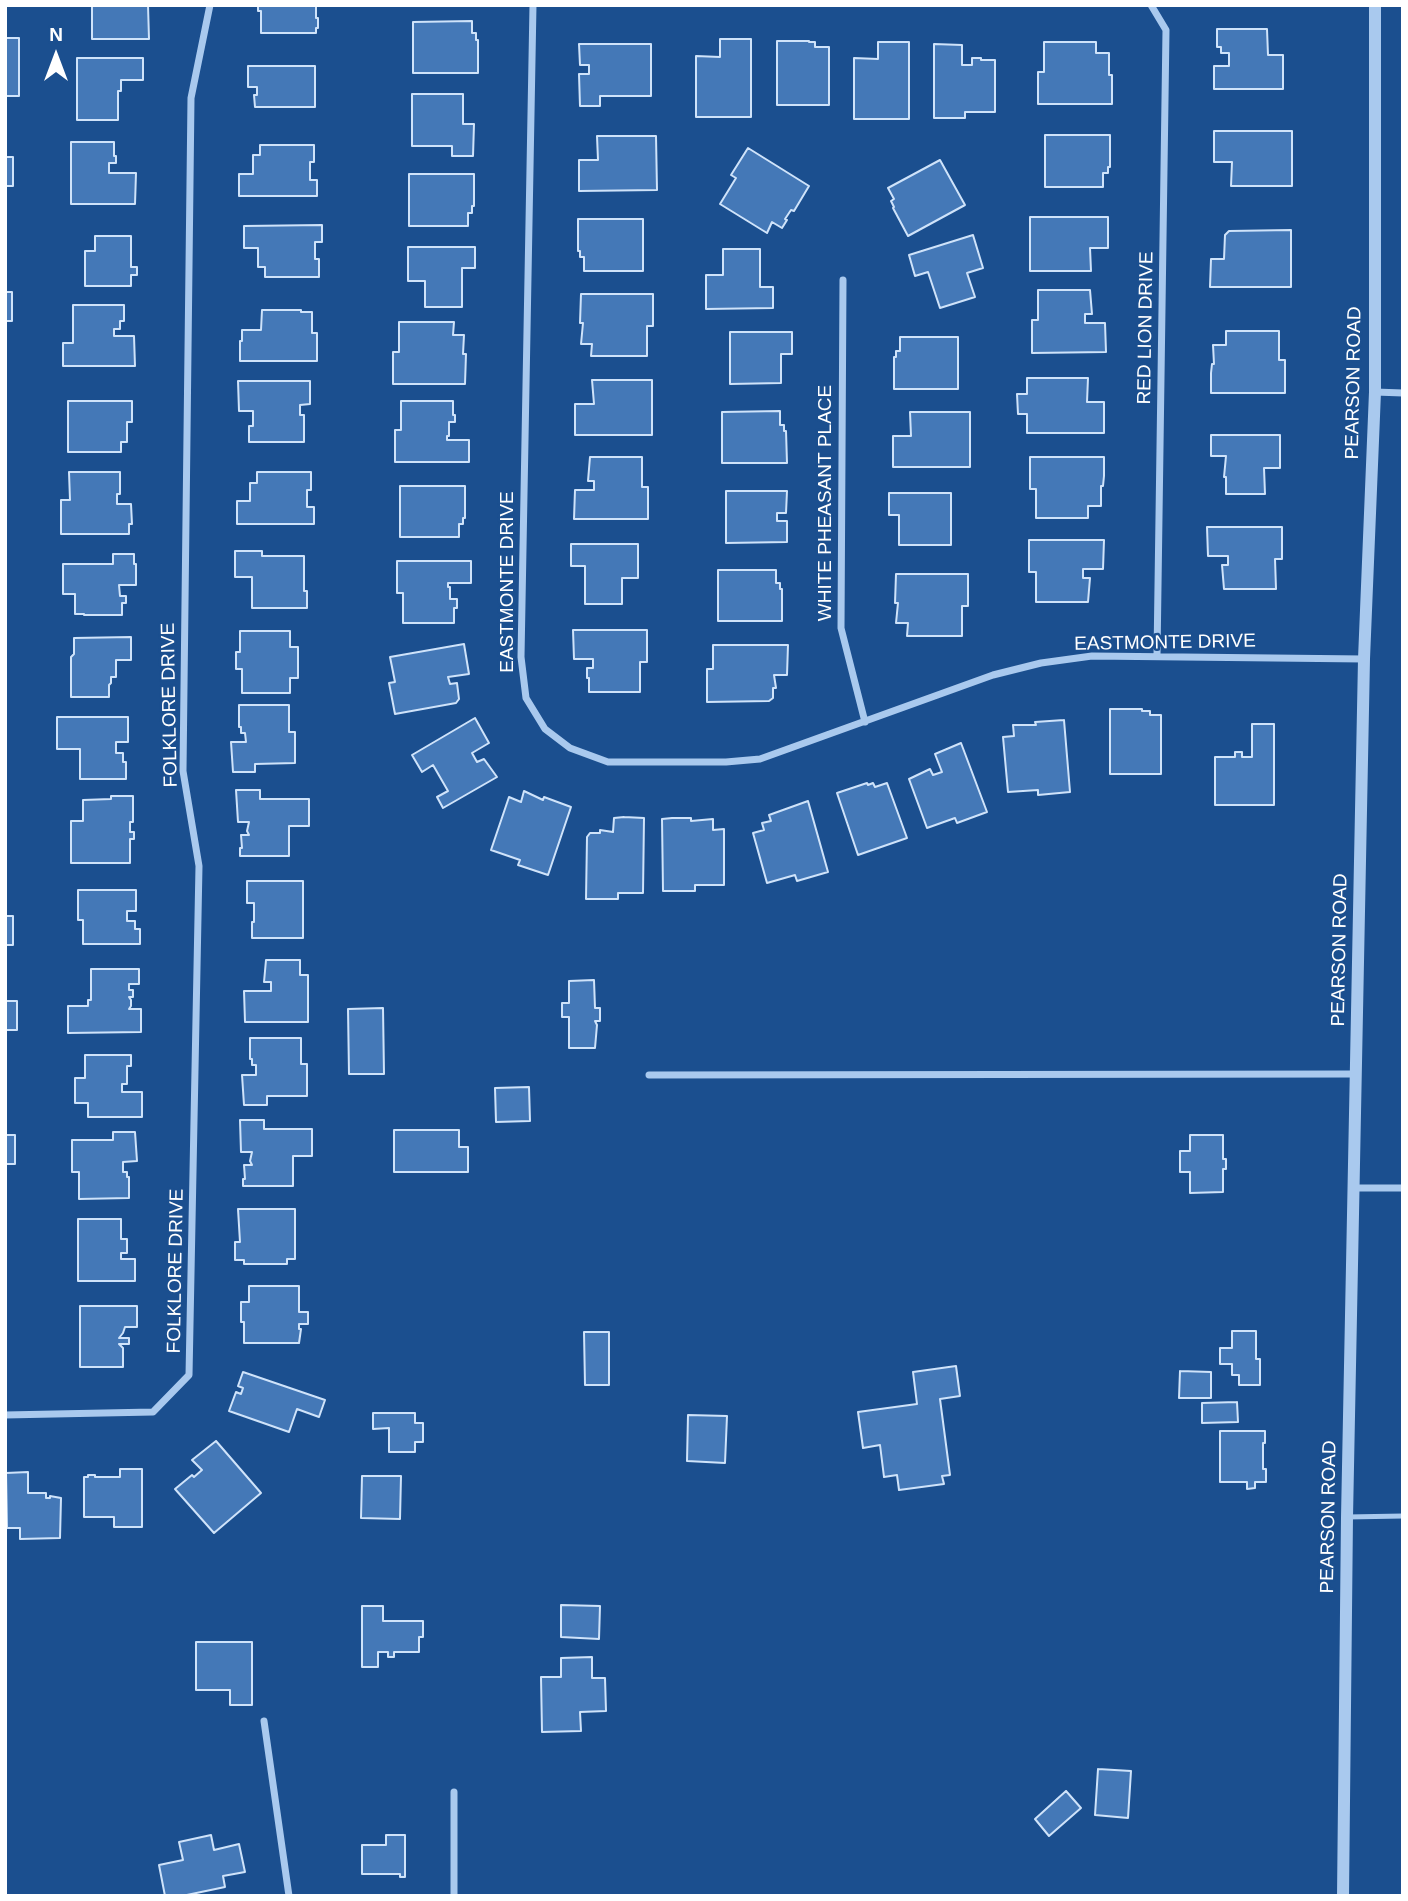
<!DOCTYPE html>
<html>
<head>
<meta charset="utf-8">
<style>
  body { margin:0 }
  #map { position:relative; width:1408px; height:1901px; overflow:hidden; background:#1b4f8f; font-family:Arial,sans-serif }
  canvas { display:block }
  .frame { position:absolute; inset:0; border:7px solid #fff; pointer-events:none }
  .north { position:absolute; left:21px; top:21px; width:70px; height:70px; -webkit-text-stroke:5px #1b4f8f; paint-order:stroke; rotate:0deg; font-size:19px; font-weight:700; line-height:28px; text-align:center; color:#fff }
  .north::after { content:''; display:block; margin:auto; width:24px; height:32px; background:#fff; clip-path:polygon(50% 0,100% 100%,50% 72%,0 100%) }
</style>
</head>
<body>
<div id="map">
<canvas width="1408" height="1901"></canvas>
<div class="frame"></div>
<div class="north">N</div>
</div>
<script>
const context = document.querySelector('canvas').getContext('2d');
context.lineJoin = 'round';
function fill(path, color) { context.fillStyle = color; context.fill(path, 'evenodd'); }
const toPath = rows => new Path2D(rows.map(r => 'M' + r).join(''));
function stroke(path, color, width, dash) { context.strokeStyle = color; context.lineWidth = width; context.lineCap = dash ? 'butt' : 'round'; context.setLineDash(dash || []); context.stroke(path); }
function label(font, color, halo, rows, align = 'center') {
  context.font = font + ' Arial,sans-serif'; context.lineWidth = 5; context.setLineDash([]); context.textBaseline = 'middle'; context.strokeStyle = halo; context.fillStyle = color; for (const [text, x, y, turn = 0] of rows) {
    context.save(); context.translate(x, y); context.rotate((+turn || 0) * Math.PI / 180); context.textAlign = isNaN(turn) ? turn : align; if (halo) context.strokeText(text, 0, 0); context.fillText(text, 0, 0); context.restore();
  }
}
const building = toPath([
  [92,5,148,5,149,39,92,39,92,5],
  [258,5,316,5,316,18,318,18,318,28,316,28,316,33,261,33,261,11,258,11,258,5],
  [472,21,472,33,476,33,476,40,478,40,478,73,413,73,413,22,472,21],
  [1217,29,1267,29,1268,55,1283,55,1283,89,1214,89,1214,66,1229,66,1229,53,1221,53,1221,47,1217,47,1217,29],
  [5,38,19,38,19,96,5,96,5,38],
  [720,39,751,39,751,117,696,117,696,56,720,57,720,39],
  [777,41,809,41,809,42,815,42,815,47,829,47,829,105,777,105,777,41],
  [878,42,909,42,909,119,854,119,854,58,878,59,878,42],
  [1044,42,1096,42,1096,53,1109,53,1109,75,1112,75,1112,104,1038,104,1038,72,1044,72,1044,42],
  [579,44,651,44,651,96,600,96,600,106,580,106,579,74,589,74,589,65,580,65,579,44],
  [934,44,962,45,962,65,972,65,972,58,981,58,981,60,995,60,995,112,965,112,965,118,934,118,934,44],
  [77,58,143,58,143,80,121,80,121,91,118,91,118,120,77,120,77,58],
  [248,66,315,66,315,107,255,107,254,95,257,95,257,87,248,87,248,66],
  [412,94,463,94,463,124,474,124,473,156,452,156,452,146,412,146,412,94],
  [1214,131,1292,131,1292,186,1231,186,1232,162,1214,162,1214,131],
  [1045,135,1110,135,1110,167,1108,167,1108,173,1103,173,1103,187,1045,187,1045,135],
  [597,136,656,136,657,190,579,191,579,160,598,160,597,136],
  [71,142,114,142,114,156,116,156,116,163,109,163,109,173,136,173,135,204,71,204,71,142],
  [260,145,314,145,314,162,310,162,310,180,317,180,317,196,239,196,239,174,253,174,253,155,260,155,260,145],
  [748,148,809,186,794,211,791,210,785,219,787,220,782,228,772,222,767,233,720,204,736,178,731,175,748,148],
  [5,157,13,157,13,186,5,186,5,157],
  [940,160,965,205,908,236,893,208,894,207,891,201,894,199,888,188,940,160],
  [409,174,474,174,474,206,472,206,472,213,468,213,468,226,409,226,409,174],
  [1030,217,1108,217,1108,248,1090,248,1091,271,1030,271,1030,217],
  [578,219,643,219,643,271,584,271,584,257,580,257,580,251,578,251,578,219],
  [322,225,322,242,315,242,315,259,319,259,319,277,265,277,265,267,258,267,258,248,244,248,244,226,322,225],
  [1291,230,1291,287,1210,287,1211,259,1224,259,1225,235,1229,231,1291,230],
  [973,235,983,268,967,273,975,297,940,308,928,272,915,276,909,255,973,235],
  [95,236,131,236,131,267,137,267,137,275,131,275,131,286,85,286,85,251,95,251,95,236],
  [408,247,475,247,475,268,462,268,462,307,425,307,425,281,408,281,408,247],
  [723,249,760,249,760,287,773,287,773,308,706,309,706,275,723,275,723,249],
  [1038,290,1090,290,1092,314,1085,314,1085,323,1105,323,1106,352,1032,353,1032,320,1038,320,1038,290],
  [5,292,12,292,12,321,5,321,5,292],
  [581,294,653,294,653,326,647,326,647,356,591,356,592,344,581,344,583,323,580,323,581,294],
  [73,305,124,305,124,321,120,321,120,329,114,329,114,336,134,336,135,366,63,366,63,343,73,343,73,305],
  [262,310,301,310,301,312,312,312,312,333,317,333,317,361,240,361,240,341,242,341,242,330,261,330,262,310],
  [399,322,454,322,453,335,464,335,463,354,466,354,465,384,393,384,393,352,399,352,399,322],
  [1226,331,1279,331,1279,360,1285,360,1285,393,1211,393,1211,373,1212,364,1214,364,1213,345,1226,345,1226,331],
  [730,332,792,332,792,354,781,354,781,383,730,384,730,332],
  [900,337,958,337,958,389,894,389,894,357,896,357,896,351,900,351,900,337],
  [1027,378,1088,378,1087,402,1104,402,1104,433,1027,433,1027,414,1018,414,1017,394,1027,394,1027,378],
  [592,380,652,380,652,435,575,435,575,404,594,404,592,380],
  [238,381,310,381,310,404,300,405,300,415,304,415,304,442,249,442,249,426,253,426,253,411,239,411,238,381],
  [68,401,132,401,132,422,127,422,127,442,121,442,121,452,68,452,68,401],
  [401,401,453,401,453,415,455,415,455,422,449,422,449,436,447,436,447,440,469,440,469,462,395,462,395,430,401,430,401,401],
  [780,411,780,425,784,425,784,431,786,431,787,463,722,463,722,412,780,411],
  [910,412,970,412,970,467,893,467,893,436,911,436,910,412],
  [1211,435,1280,435,1280,468,1264,468,1265,494,1226,494,1226,477,1224,477,1226,456,1211,456,1211,435],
  [590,457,642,457,642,487,648,487,648,519,574,519,575,490,594,490,594,481,588,481,590,457],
  [1030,457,1104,457,1104,476,1103,486,1101,486,1101,506,1088,506,1088,518,1036,518,1036,489,1030,489,1030,457],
  [69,472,120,472,120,494,117,494,117,504,131,504,132,524,129,524,129,534,61,534,61,500,70,500,69,472],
  [257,472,311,472,311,490,307,490,307,507,314,507,314,524,237,524,237,501,250,501,250,483,257,483,257,472],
  [400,486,465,486,465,518,463,518,463,524,459,524,459,537,400,537,400,486],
  [726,491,787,491,786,513,777,513,777,521,787,521,787,542,726,543,726,491],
  [889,493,951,493,951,545,899,545,899,515,889,515,889,493],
  [1207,527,1282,527,1282,559,1275,559,1276,589,1224,589,1222,565,1228,565,1228,556,1208,556,1207,527],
  [1029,540,1104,540,1103,569,1083,569,1083,578,1090,578,1088,602,1036,602,1036,572,1029,572,1029,540],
  [571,544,638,544,638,578,622,578,622,604,585,604,585,566,571,566,571,544],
  [235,551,262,551,262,556,304,556,304,591,307,591,307,608,252,608,252,577,235,577,235,551],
  [113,554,134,554,134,564,136,564,136,585,119,585,120,596,126,596,126,603,122,603,122,615,84,615,84,614,75,614,75,594,63,594,63,564,113,564,113,554],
  [397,561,471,561,471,583,448,583,448,587,450,587,450,599,457,599,457,608,454,608,454,623,403,623,403,593,397,593,397,561],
  [718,570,776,570,776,583,780,583,780,589,782,589,782,621,718,621,718,570],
  [896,574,968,574,968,606,962,606,962,636,907,636,908,623,896,623,898,603,895,603,896,574],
  [573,630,647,630,647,662,640,662,640,692,589,692,589,678,587,678,587,668,593,668,593,659,574,659,573,630],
  [240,631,290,631,290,647,298,647,298,678,290,678,290,693,242,693,242,669,236,669,236,652,240,652,240,631],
  [131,637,131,660,116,660,116,677,111,677,111,683,109,685,109,697,71,697,71,657,74,654,74,638,131,637],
  [464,644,469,674,448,677,450,684,457,683,459,699,456,703,395,714,389,683,395,682,390,657,464,644],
  [713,645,788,645,787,675,774,675,776,688,773,688,773,698,769,701,707,702,707,669,713,669,713,645],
  [239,705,289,705,289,732,295,732,295,763,255,764,255,772,233,772,231,742,246,742,245,733,241,733,241,727,239,727,239,705],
  [1110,709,1142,709,1142,711,1150,711,1150,715,1161,715,1161,774,1110,774,1110,709],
  [57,717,128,717,128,742,116,742,116,753,123,753,123,762,126,762,126,779,80,779,80,749,57,749,57,717],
  [475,718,489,743,472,753,477,762,484,759,497,777,443,808,437,797,448,791,433,765,422,772,412,755,475,718],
  [1064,720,1070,792,1038,795,1038,790,1008,792,1003,737,1014,736,1013,725,1036,725,1035,722,1064,720],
  [1252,724,1274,724,1274,805,1215,805,1215,757,1235,757,1235,752,1242,752,1242,757,1252,757,1252,724],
  [961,743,987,812,957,823,955,818,927,828,909,779,930,769,933,775,942,772,935,754,961,743],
  [867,783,868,785,873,783,875,787,887,783,907,838,858,855,837,793,867,783],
  [236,790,260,790,260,799,309,799,309,826,289,826,289,856,240,856,240,848,242,848,241,835,249,835,247,831,249,822,238,822,236,790],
  [524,791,543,800,544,797,571,807,548,875,518,865,520,860,491,850,509,797,521,802,524,791],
  [111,796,133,796,133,822,130,822,130,832,134,832,134,839,130,839,130,863,71,863,71,821,83,821,83,800,111,799,111,796],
  [808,801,828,872,797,881,795,875,767,883,753,833,764,830,762,823,771,821,769,815,808,801],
  [624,817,644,818,643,893,618,893,618,899,586,899,587,837,590,833,600,833,600,830,613,832,614,818,624,817],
  [672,818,691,818,691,821,713,819,713,830,724,829,724,885,695,885,695,891,663,891,662,819,672,818],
  [247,881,303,881,303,938,252,938,252,922,254,922,254,903,247,903,247,881],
  [78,890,136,890,136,911,127,911,127,921,135,921,135,929,140,929,140,944,83,944,83,920,78,920,78,890],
  [5,916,13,916,13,945,5,945,5,916],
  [266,960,300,960,300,975,308,975,308,1022,245,1022,244,991,271,991,271,982,264,982,266,960],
  [91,969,139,969,139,984,129,984,129,990,133,990,133,997,129,997,131,1000,131,1006,129,1009,141,1009,141,1032,68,1033,68,1006,88,1006,88,1000,91,1000,91,969],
  [594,980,595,1008,600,1008,600,1021,595,1021,597,1025,595,1048,569,1048,569,1017,562,1017,562,1003,569,1003,569,981,594,980],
  [5,1001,17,1001,17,1030,5,1030,5,1001],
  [383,1008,384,1074,349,1074,348,1009,383,1008],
  [250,1038,301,1038,301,1064,307,1064,307,1096,267,1096,267,1105,244,1105,242,1075,256,1075,256,1065,252,1065,252,1059,250,1059,250,1038],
  [85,1055,131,1055,131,1066,127,1066,127,1084,122,1084,122,1092,142,1092,142,1117,88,1117,88,1103,75,1103,75,1078,85,1078,85,1055],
  [529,1087,530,1121,496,1122,495,1088,529,1087],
  [240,1120,264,1120,264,1129,312,1129,312,1156,293,1156,293,1186,243,1186,243,1179,245,1179,244,1165,252,1165,250,1161,252,1152,241,1152,240,1120],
  [394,1130,459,1130,459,1147,468,1147,468,1172,394,1172,394,1130],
  [113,1132,135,1132,137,1161,123,1162,123,1172,127,1172,127,1177,129,1177,129,1198,79,1199,79,1172,72,1172,72,1140,113,1140,113,1132],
  [5,1135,15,1135,15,1164,5,1164,5,1135],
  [1190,1135,1223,1135,1223,1159,1226,1159,1226,1169,1223,1169,1223,1192,1190,1193,1190,1172,1180,1172,1180,1151,1190,1151,1190,1135],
  [238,1209,295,1209,295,1259,287,1259,287,1264,244,1264,244,1260,235,1260,235,1242,240,1242,238,1209],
  [78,1219,121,1219,121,1239,127,1239,127,1253,121,1253,121,1259,135,1259,135,1281,78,1281,78,1219],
  [249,1286,299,1286,299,1312,308,1312,308,1324,299,1324,299,1329,301,1329,299,1343,244,1343,244,1322,241,1322,241,1302,249,1302,249,1286],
  [80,1306,137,1306,137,1327,125,1327,123,1333,119,1338,129,1338,129,1344,119,1344,123,1348,123,1367,80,1367,80,1306],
  [1232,1331,1256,1331,1256,1359,1260,1359,1260,1385,1239,1385,1239,1375,1232,1375,1232,1364,1220,1364,1220,1348,1232,1348,1232,1331],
  [584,1332,609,1332,609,1385,585,1385,584,1332],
  [956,1366,960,1396,940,1399,950,1475,942,1476,944,1484,899,1490,897,1475,884,1477,880,1445,863,1448,858,1412,917,1404,913,1372,956,1366],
  [1180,1371,1211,1372,1211,1398,1179,1398,1180,1371],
  [243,1372,325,1400,319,1417,297,1409,289,1432,229,1411,236,1392,241,1394,243,1388,238,1386,243,1372],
  [1237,1402,1238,1422,1202,1423,1202,1403,1237,1402],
  [373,1413,415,1413,415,1423,423,1423,423,1442,415,1442,415,1452,389,1452,389,1428,373,1429,373,1413],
  [688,1415,727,1416,725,1463,687,1461,688,1415],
  [1220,1431,1265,1431,1265,1443,1263,1443,1263,1469,1266,1469,1266,1482,1255,1482,1255,1488,1247,1489,1247,1482,1220,1482,1220,1431],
  [216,1441,261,1493,214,1533,175,1489,192,1475,194,1477,202,1470,192,1460,216,1441],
  [120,1469,142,1469,142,1527,114,1527,114,1517,84,1517,84,1477,88,1477,88,1475,95,1475,95,1477,120,1477,120,1469],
  [28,1472,28,1493,46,1493,46,1498,50,1498,50,1496,61,1498,60,1538,20,1539,20,1528,7,1528,6,1473,28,1472],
  [362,1476,401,1476,400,1519,361,1518,362,1476],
  [561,1605,600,1606,599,1639,561,1637,561,1605],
  [362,1606,383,1606,383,1621,423,1621,423,1637,419,1637,419,1652,394,1652,394,1657,388,1657,388,1652,378,1652,378,1667,362,1667,362,1606],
  [196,1642,252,1642,252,1705,230,1705,230,1690,196,1690,196,1642],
  [592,1657,592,1678,605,1678,606,1711,580,1712,581,1731,542,1732,541,1677,561,1677,561,1658,592,1657],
  [1098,1769,1131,1771,1128,1818,1095,1815,1098,1769],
  [1066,1791,1081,1808,1049,1836,1035,1819,1066,1791],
  [211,1835,214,1850,239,1844,245,1872,223,1876,225,1887,182,1896,165,1896,159,1865,183,1860,179,1842,211,1835],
  [386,1835,405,1835,405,1877,400,1877,400,1874,362,1874,362,1845,386,1845,386,1835]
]);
fill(building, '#4478b7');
stroke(building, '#cfe3fa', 2);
stroke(toPath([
  [1347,1517,1403,1516]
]), '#a9c9ee', 5);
stroke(toPath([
  [533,5,521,657,526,698,545,729,570,748,608,762,726,762,760,759,993,675,1041,663,1092,656,1364,659],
  [1151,5,1166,30,1157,655],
  [843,280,841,628,865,722],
  [1375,392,1403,393],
  [649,1075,1356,1074],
  [1353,1188,1403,1188],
  [5,1415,153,1412,189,1375,199,866,183,771,191,98,210,5],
  [264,1721,289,1896],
  [454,1896,454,1792]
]), '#a9c9ee', 7);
stroke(toPath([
  [1343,1896,1347,1517,1364,659,1375,392,1375,5]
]), '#a9c9ee', 12);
label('19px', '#fff', '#1b4f8f', [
  ["RED LION DRIVE",1146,328,-89],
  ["PEARSON ROAD",1354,383,-89],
  ["WHITE PHEASANT PLACE",826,503,-90],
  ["EASTMONTE DRIVE",508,582,-90],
  ["EASTMONTE DRIVE",1165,643,-1],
  ["FOLKLORE DRIVE",170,705,-91],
  ["PEARSON ROAD",1340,950,-89],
  ["FOLKLORE DRIVE",176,1271,-89],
  ["PEARSON ROAD",1329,1517,-89]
]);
</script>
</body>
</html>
